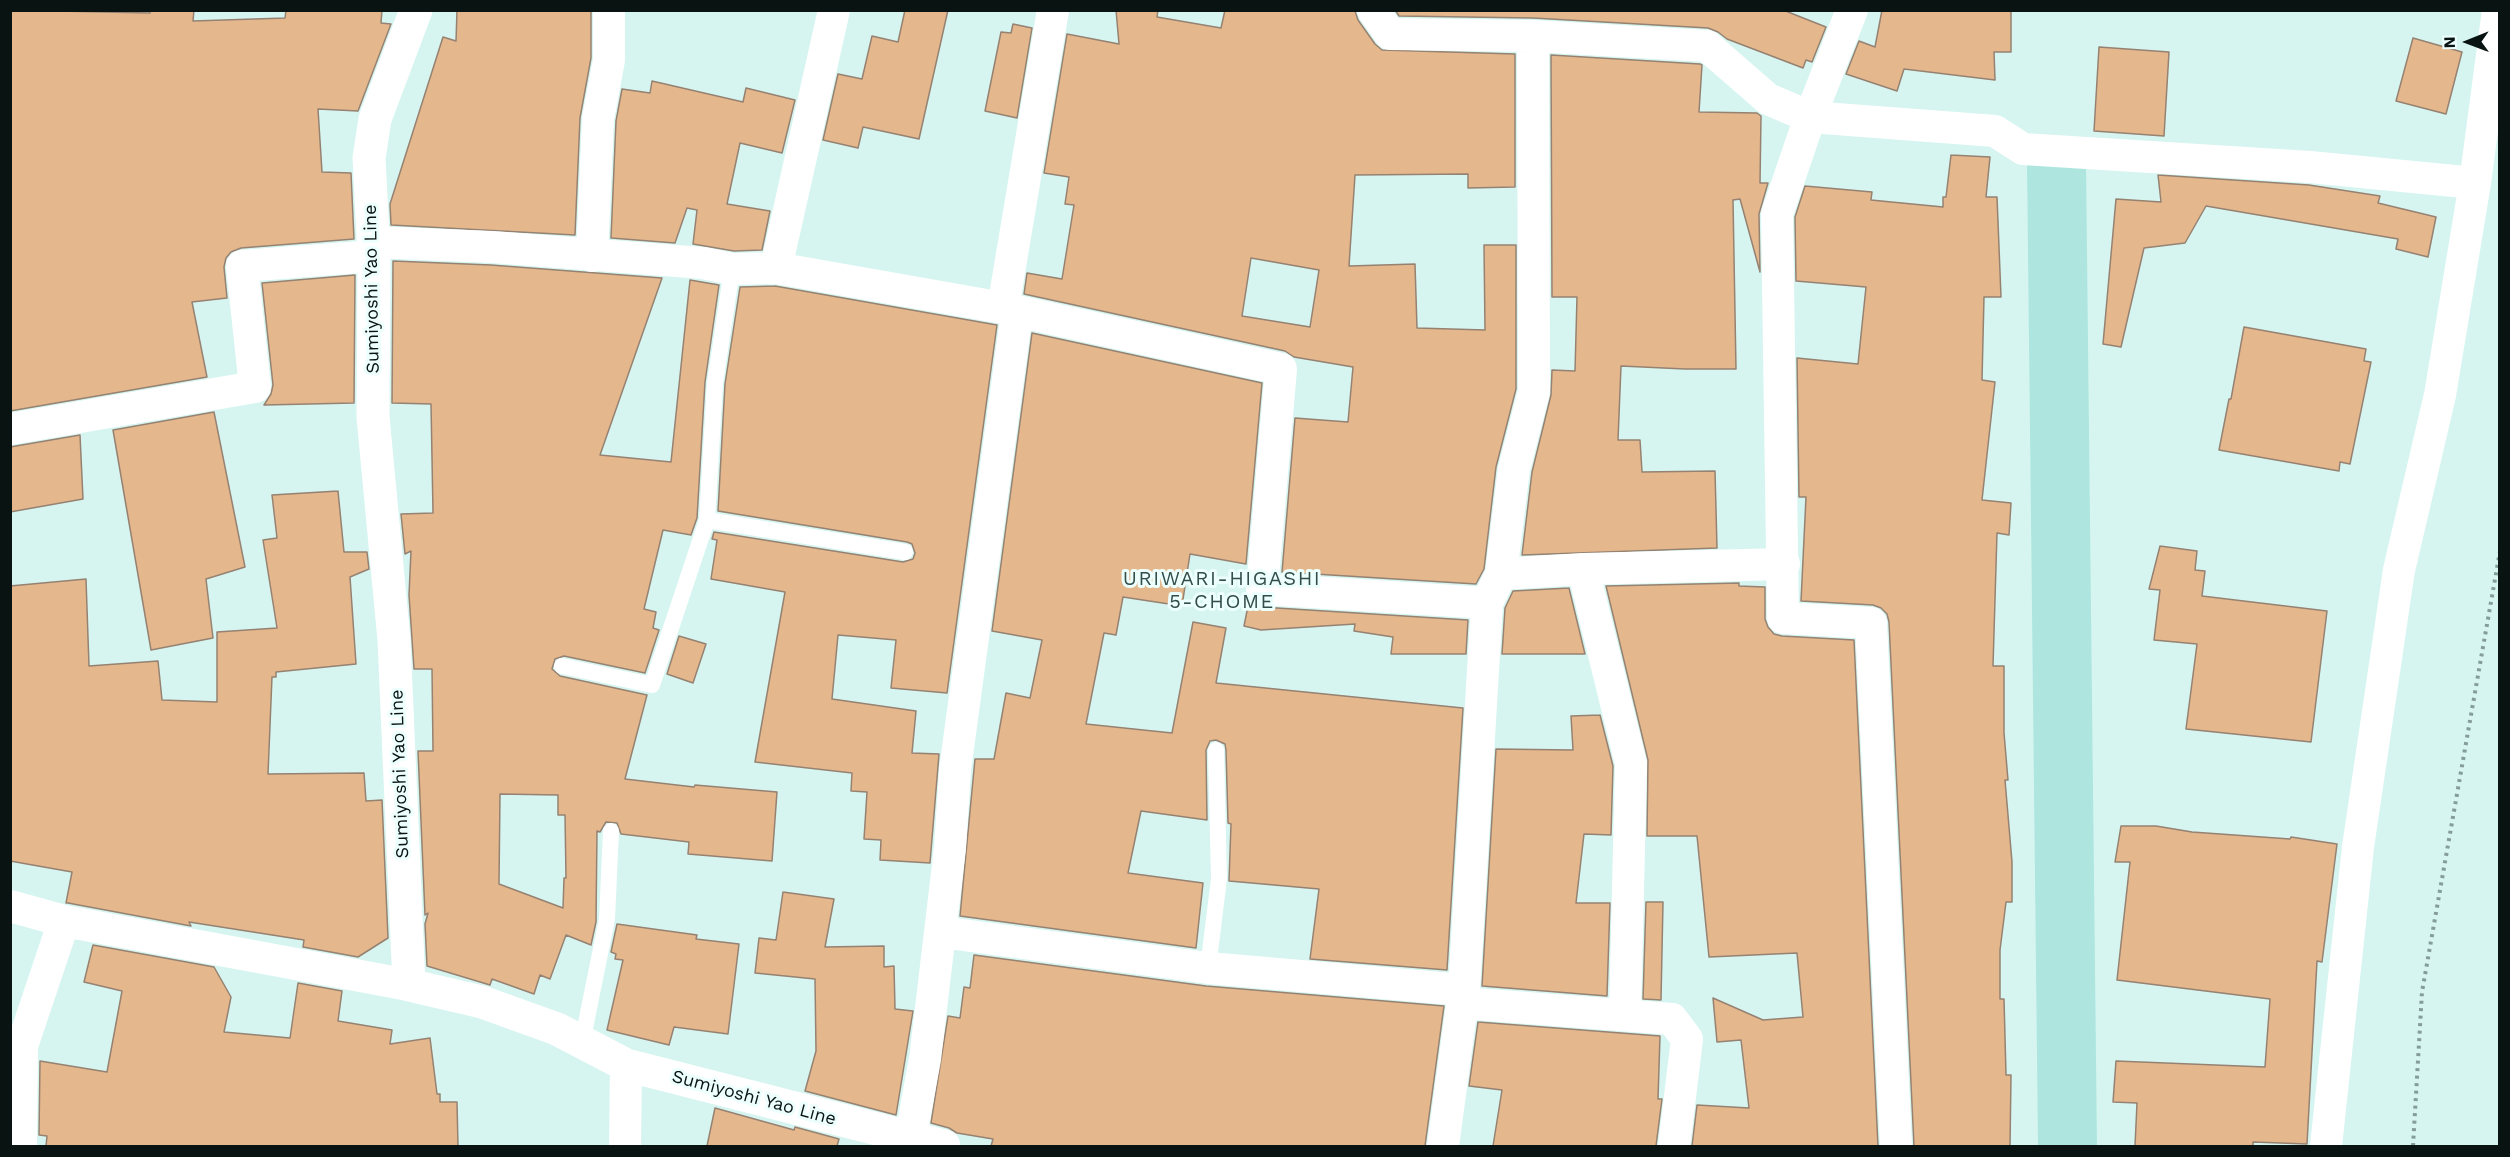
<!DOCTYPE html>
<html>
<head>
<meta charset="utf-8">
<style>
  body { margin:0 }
  #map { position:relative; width:2510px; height:1157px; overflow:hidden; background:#d6f5f0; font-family:"Work Sans",sans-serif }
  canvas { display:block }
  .frame { position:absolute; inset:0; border:12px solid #081312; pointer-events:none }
  .north { position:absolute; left:2438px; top:12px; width:60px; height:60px; -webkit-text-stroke:4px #ecfffc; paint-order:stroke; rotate:269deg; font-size:16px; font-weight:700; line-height:24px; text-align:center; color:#081312 }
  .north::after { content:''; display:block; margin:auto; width:21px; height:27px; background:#081312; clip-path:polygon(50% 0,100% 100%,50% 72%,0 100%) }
</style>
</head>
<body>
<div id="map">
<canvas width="2510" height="1157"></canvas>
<div class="frame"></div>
<div class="north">N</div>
</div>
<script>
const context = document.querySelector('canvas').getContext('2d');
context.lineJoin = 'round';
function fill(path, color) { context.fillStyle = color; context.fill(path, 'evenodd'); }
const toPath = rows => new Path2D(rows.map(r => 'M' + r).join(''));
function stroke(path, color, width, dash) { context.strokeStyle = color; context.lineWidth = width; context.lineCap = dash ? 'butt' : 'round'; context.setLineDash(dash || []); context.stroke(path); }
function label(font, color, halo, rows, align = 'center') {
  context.font = font + ' "Work Sans",sans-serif'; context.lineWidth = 6; context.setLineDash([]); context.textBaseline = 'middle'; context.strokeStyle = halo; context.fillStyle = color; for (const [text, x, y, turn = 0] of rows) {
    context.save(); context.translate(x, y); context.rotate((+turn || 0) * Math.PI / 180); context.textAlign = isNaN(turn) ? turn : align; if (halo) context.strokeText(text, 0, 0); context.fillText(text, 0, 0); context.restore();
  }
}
fill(toPath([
  [2086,162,2097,1146,2038,1146,2027,163]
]), '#aee6df');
const building = toPath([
  [10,10,150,13,150,10,194,10,193,21,285,18,286,10,382,10,381,23,391,24,358,111,318,109,322,172,351,173,354,239,241,248,231,252,226,258,224,267,227,298,192,302,207,377,10,411,10,10],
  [457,10,591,10,591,58,580,118,575,235,391,225,390,204,443,37,456,41,457,10],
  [905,10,948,10,919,139,863,127,858,148,823,140,838,74,862,79,872,36,898,42,905,10],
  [1116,10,1158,10,1157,17,1221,28,1225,10,1352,10,1355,11,1358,20,1375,44,1382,50,1515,54,1515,187,1468,188,1468,174,1355,175,1349,266,1415,264,1417,328,1485,330,1484,245,1516,245,1516,389,1496,467,1484,569,1476,584,1282,572,1295,418,1348,422,1353,367,1294,357,1285,351,1024,294,1027,273,1062,279,1074,205,1065,204,1069,177,1044,173,1067,34,1119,44,1116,10],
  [1251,258,1319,270,1310,327,1242,316,1251,258],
  [1395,10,1783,10,1826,27,1812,62,1806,60,1803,68,1727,39,1718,32,1708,28,1533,18,1399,16,1395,10],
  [1882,10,2011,10,2011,52,1994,52,1995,80,1904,69,1897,91,1846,74,1859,41,1875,47,1882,10],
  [1013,24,1032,28,1017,118,985,111,1001,32,1011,33,1013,24],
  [2413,38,2462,52,2446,114,2396,101,2413,38],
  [2099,47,2169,52,2164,136,2094,131,2099,47],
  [1551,55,1700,64,1702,65,1699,112,1757,113,1761,116,1760,183,1768,183,1759,214,1760,272,1740,199,1733,200,1736,369,1685,369,1621,366,1618,440,1640,440,1642,472,1715,471,1717,548,1522,555,1532,472,1551,395,1552,370,1575,371,1577,297,1552,297,1551,55],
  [652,81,743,102,746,88,795,100,782,153,740,143,727,204,770,211,762,250,734,251,693,244,697,210,687,208,675,243,611,238,616,121,622,89,650,93,652,81],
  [1951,155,1990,157,1986,197,1997,197,2001,297,1984,297,1982,380,1995,382,1982,500,2011,503,2009,535,1997,533,1993,666,2004,666,2004,733,2008,780,2005,780,2012,862,2012,902,2006,902,2000,950,2000,999,2004,999,2006,1075,2011,1075,2010,1146,1914,1146,1889,622,1887,614,1881,608,1873,605,1801,601,1806,497,1799,497,1797,358,1858,364,1866,287,1796,281,1795,217,1805,186,1872,192,1871,200,1943,207,1943,197,1946,197,1951,155],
  [2158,175,2309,185,2380,196,2378,203,2436,217,2428,257,2396,249,2398,239,2206,206,2185,243,2144,248,2121,347,2103,344,2116,199,2161,202,2158,175],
  [393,261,491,265,662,278,600,455,671,462,690,280,719,285,705,382,697,518,691,535,663,530,644,609,656,612,653,628,659,630,645,673,564,656,555,659,552,669,560,676,647,695,625,779,694,787,695,785,777,792,772,861,688,854,689,842,621,834,617,823,606,822,600,832,597,831,596,922,591,945,566,935,550,979,540,975,534,994,492,979,490,985,427,966,425,924,428,913,425,915,418,751,433,751,432,669,414,669,409,595,411,551,405,554,401,514,433,513,431,404,392,403,393,261],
  [500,794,558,795,558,815,565,815,566,878,564,878,563,908,499,884,500,794],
  [355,275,354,403,264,405,271,394,273,385,262,283,355,275],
  [775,286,997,325,947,693,891,688,896,640,838,635,832,699,916,711,912,753,939,754,930,863,880,860,881,840,864,839,867,792,851,791,852,773,755,762,785,592,711,579,717,540,712,539,714,532,903,562,913,559,915,553,912,544,907,542,718,511,725,384,740,287,775,286],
  [2244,327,2366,349,2364,361,2371,362,2350,464,2340,462,2339,471,2219,450,2229,399,2231,399,2244,327],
  [1032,333,1262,383,1246,564,1190,554,1182,606,1123,597,1116,635,1104,633,1086,724,1172,733,1193,622,1226,628,1216,683,1463,708,1447,970,1310,959,1319,889,1229,881,1231,824,1228,823,1226,750,1225,744,1216,740,1210,741,1206,750,1207,820,1141,811,1128,873,1203,883,1196,948,960,916,975,759,994,759,1006,693,1030,698,1042,640,992,631,1032,333],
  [214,412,245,567,206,579,213,638,151,650,113,430,214,412],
  [80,435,83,499,10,512,10,447,80,435],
  [338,491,344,552,367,552,369,569,350,577,356,664,276,672,276,677,272,677,268,774,364,773,366,801,382,800,388,938,358,957,303,947,304,940,189,922,191,926,68,903,66,903,72,872,10,861,10,586,86,579,89,666,158,661,162,700,217,702,217,632,277,628,263,540,277,538,272,495,338,491],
  [2160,546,2197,551,2195,570,2205,571,2202,596,2327,611,2311,742,2186,729,2197,644,2154,640,2160,590,2149,589,2160,546],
  [1739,583,1739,586,1765,587,1765,619,1768,627,1774,634,1782,636,1854,640,1878,1146,1692,1146,1697,1105,1749,1108,1741,1040,1717,1042,1713,998,1763,1020,1803,1017,1797,953,1709,957,1697,836,1647,836,1648,760,1606,586,1739,583],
  [1569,588,1585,654,1502,654,1505,608,1513,591,1569,588],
  [1249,601,1261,607,1468,620,1466,654,1391,654,1393,637,1354,631,1355,624,1261,630,1244,626,1249,601],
  [679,636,706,644,693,683,667,674,679,636],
  [1600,715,1613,766,1611,835,1584,834,1576,903,1610,903,1607,996,1482,986,1496,749,1573,750,1571,716,1600,715],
  [2121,826,2156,826,2192,832,2290,839,2291,837,2337,844,2322,962,2317,961,2307,1144,2253,1142,2253,1146,2135,1146,2137,1103,2113,1102,2116,1061,2265,1067,2270,999,2117,980,2130,862,2115,862,2121,826],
  [783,892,834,899,825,947,884,946,884,967,894,966,895,1009,913,1011,896,1115,805,1091,816,1051,815,979,755,973,759,938,776,940,783,892],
  [1646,902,1663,902,1661,1000,1643,999,1646,902],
  [617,924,697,935,696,939,739,944,728,1034,674,1027,669,1045,607,1030,623,960,615,959,616,954,611,952,617,924],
  [93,945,214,967,231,997,224,1032,290,1038,298,983,342,991,338,1021,392,1030,390,1044,430,1038,437,1094,440,1094,440,1102,457,1102,458,1146,46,1146,47,1136,39,1135,40,1061,107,1072,122,991,84,982,93,945],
  [974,955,1206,986,1444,1006,1425,1146,991,1146,993,1139,957,1133,949,1128,931,1123,948,1016,960,1018,964,987,970,988,974,955],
  [1478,1022,1660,1036,1658,1099,1662,1099,1656,1146,1493,1146,1502,1090,1469,1086,1478,1022],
  [715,1108,794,1130,795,1127,839,1139,837,1146,707,1146,715,1108]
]);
fill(building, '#e5b78c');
stroke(building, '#958272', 1.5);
stroke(toPath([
  [2413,1146,2422,992,2500,551]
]), '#859d99', 4, [3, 4.5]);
stroke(toPath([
  [732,269,715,383,707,520,905,552],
  [562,666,652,685,707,520],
  [1208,968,1219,879,1216,750],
  [582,1043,607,919,611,831]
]), '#fff', 16);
stroke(toPath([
  [1373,10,1390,34,1533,36,1707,46,1768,99,1810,117,1995,131,2023,149,2310,167,2475,183],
  [1852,10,1810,117,1777,214,1783,618,1871,623,1896,1146],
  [373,242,492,247,703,263,732,269,776,268,1003,308,1281,369,1262,589,1487,603],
  [592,256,598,119,609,60,609,10],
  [776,268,834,10],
  [1003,308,1053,10],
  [10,429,255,387,242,266,374,256],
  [1583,569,1631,764,1625,1015],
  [1501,574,1583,569,1784,564],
  [10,906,64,921,409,985],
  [941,932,1208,968,1464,990],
  [1462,1003,1672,1019,1687,1039,1674,1146],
  [21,1146,22,1046,64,921],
  [625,1146,626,1065],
  [909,1146,925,1059,950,848,955,770,1017,312],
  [1443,1146,1464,990,1487,603,1501,574,1514,469,1534,391,1533,36],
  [2326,1146,2358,847,2399,570,2440,395,2475,183,2498,10]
]), '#fff', 32);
stroke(toPath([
  [416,10,375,119,369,158,374,256,373,417,394,640,409,985,482,1002,557,1029,626,1065,944,1146]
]), '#fff', 33);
label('18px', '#081312', '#ecfffc', [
  ["Sumiyoshi Yao Line",372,289,-91],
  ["Sumiyoshi Yao Line",400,774,-92],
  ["Sumiyoshi Yao Line",754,1098,15]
]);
context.letterSpacing = '1.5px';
label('20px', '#324d4a', '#ecfffc', [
  ["URIWARI-HIGASHI",1222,579],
  ["5-CHOME",1222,602]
]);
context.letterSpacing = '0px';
</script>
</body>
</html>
